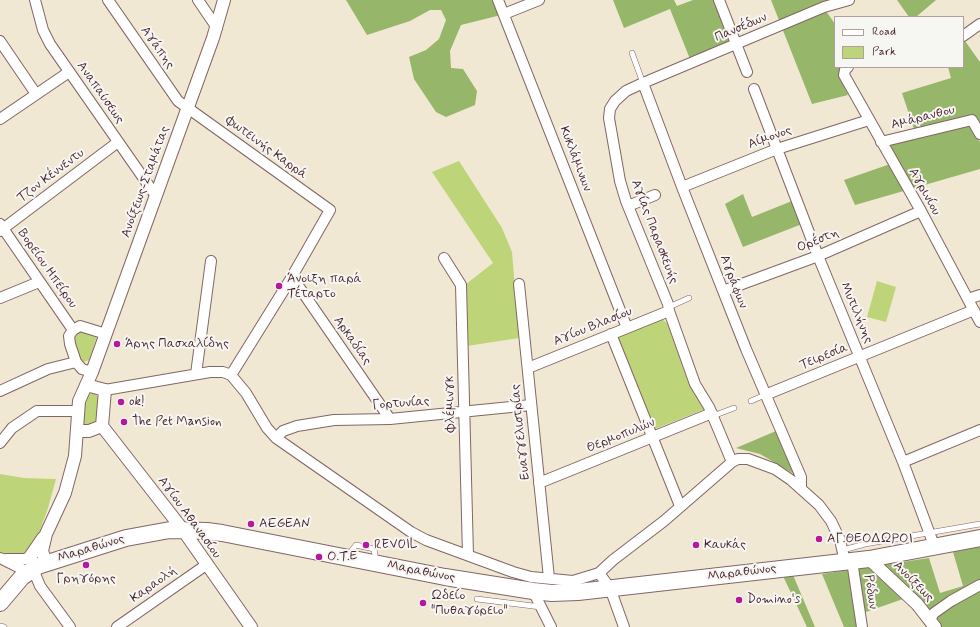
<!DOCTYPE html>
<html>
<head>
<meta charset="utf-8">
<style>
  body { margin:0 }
  #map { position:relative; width:980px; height:627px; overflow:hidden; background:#f1e8d4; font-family:Mynerve,sans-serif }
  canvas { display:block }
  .legend { position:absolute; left:834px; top:16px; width:130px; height:52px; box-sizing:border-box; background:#f6f6f2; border:1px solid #b1a0a2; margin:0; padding:5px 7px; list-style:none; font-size:12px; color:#4a1f2b }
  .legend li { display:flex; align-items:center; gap:8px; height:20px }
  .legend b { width:20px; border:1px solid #b1a0a2 }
</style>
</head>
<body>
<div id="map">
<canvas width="980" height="627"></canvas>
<ul class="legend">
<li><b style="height:5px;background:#fff"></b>Road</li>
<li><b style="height:11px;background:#bdd479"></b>Park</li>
</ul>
</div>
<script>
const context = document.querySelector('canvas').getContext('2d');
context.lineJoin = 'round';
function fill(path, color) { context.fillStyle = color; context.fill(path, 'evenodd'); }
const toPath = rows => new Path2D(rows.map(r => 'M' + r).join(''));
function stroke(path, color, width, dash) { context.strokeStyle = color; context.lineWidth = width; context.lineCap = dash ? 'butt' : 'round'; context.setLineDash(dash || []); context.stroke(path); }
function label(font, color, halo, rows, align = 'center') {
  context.font = font + ' Mynerve,sans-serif'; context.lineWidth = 4; context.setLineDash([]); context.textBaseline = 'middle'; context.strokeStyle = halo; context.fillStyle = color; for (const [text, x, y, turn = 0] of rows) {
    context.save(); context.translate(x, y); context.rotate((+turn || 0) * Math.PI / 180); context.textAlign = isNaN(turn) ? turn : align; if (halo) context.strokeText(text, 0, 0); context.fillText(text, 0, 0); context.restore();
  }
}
fill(toPath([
  [459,161,502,228,512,252,519,338,467,346,465,285,493,263,432,172],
  [877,281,896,287,886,322,867,317],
  [661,318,668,324,687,379,705,409,655,429,617,337],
  [85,329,97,336,89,360,84,362,81,361,72,339,75,333],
  [90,394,95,394,99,397,98,420,94,425,82,425,85,398],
  [0,474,24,478,56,479,48,508,35,544,26,554,9,555,0,554]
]), '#bdd479');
fill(toPath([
  [346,0,496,0,501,15,461,25,450,51,451,68,463,69,477,91,475,105,446,117,436,112,414,79,409,57,426,50,439,39,446,20,441,10,430,10,410,21,367,35],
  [613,0,674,0,677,6,693,0,713,0,730,42,690,59,670,9,624,28],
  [771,0,831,0,823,2,826,11,835,24,835,67,842,67,839,76,848,95,812,104],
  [897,0,936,0,916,17,909,17],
  [965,41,980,62,980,131,975,133,980,142,980,169,855,205,844,180,896,162,887,145,917,138,902,93,951,78,948,67,963,67,963,42],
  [743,194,752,217,792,201,802,224,743,247,725,204],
  [776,431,796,475,760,454,736,448],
  [980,546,980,627,926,627,918,615,903,599,863,613,858,627,844,627,822,574,929,558,940,593,963,586,953,552],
  [793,575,815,627,807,627,783,576]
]), '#96b669');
const service = toPath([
  [632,53,643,83],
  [669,307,689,298],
  [751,401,765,395],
  [713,416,734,408],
  [352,550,356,545,374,549,375,555],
  [843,550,865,544,980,524],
  [477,599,541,607],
  [0,626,4,627]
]);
const minor = toPath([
  [35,0,43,30,50,44,156,196],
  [108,0,178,101,330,210,290,280,231,375],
  [198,0,217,28],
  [498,0,627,328],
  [719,0,747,72],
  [504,14,539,0],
  [963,36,980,24],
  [0,41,36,94],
  [848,67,845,70,844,75,921,211,980,322],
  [643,83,682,187,746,349,801,477,801,488],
  [754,89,818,256,903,462,935,548],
  [0,119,69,72],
  [881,142,972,120,980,134],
  [682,187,777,149,869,120],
  [628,206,655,195],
  [0,224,73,330],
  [0,231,118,142],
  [444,258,461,285,468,555],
  [290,280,297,284,390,419],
  [519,284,549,578],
  [723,291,818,256,921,211],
  [0,298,39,282],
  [968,299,980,295],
  [611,334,680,506],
  [528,368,669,311],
  [92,372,82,369,76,362,70,344,69,336,73,330,80,326,106,334],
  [196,374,211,261],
  [105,390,210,372,223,372,231,375,246,393,267,428,276,438,411,532,426,540,513,572,531,577,573,581,599,573,610,588,624,627],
  [0,391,48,369,76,362],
  [765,395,974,310],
  [276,438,283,431,297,426,334,420,390,419,531,405],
  [0,443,12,428,37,411,78,411],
  [732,462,709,407,695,384,669,311,668,304,626,201,620,181,609,118,610,109,615,101,626,91,643,83,824,7,849,0],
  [903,462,980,430],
  [539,483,712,413],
  [0,558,28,572],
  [6,559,25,559,30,557],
  [852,561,862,627],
  [33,569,40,586,70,627],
  [599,573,613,560,664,521,732,462,738,459,748,459,775,469,791,480,819,505,831,521,840,540,845,562],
  [533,591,551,627],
  [930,619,934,613,951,601,980,585],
  [117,627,206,565]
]);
const tertiary = toPath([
  [102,426,183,530,251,627],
  [77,431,89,431,102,426,105,390,86,385],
  [869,559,917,604,935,627],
  [46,563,42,551,46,534,65,493,75,456,79,401,92,372,213,38,224,0],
  [33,569,30,557,43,538]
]);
const primary = toPath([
  [0,603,22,577,38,566,126,538,170,530,207,531,222,533,445,577,533,591,552,593,578,592,869,559,980,538]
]);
stroke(service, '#846566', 6);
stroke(minor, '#846566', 12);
stroke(tertiary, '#846566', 14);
stroke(primary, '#846566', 18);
stroke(service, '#fff', 5);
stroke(minor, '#fff', 10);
stroke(tertiary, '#fff', 12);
stroke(primary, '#fff', 16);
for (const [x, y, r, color] of [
  [279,286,4,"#b5179e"],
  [117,344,4,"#b5179e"],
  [121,402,4,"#b5179e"],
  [124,422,4,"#b5179e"],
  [251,524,4,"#b5179e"],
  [819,539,4,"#b5179e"],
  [366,545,4,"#b5179e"],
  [696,545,4,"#b5179e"],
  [319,557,4,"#b5179e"],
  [86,565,4,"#b5179e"],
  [739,600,4,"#b5179e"],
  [423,603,4,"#b5179e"]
]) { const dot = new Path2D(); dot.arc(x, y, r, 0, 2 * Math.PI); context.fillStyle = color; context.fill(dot); stroke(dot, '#f6f6f2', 1.5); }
label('13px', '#4a1f2b', '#f6f6f2', [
  ["Πανσέδων",741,28,-23],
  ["Αγάπης",157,48,55],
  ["Αναπαύσεως",100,93,55],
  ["Αμάρανθου",923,118,-14],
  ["Αίμονος",770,138,-20],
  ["Φωτεινής Καρρά",266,148,36],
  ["Κυκλάμινων",575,159,69],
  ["Τζον Κέννεντυ",51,176,-37],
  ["Ανοίξεως-Σταμάτας",146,182,-70],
  ["Αγρινίου",924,192,61],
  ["Αγίας Παρασκευής",654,232,69],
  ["Ορέστη",818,241,-22],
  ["Βορείου Ηπείρου",47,269,55],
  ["Αγράφων",733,282,69],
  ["Μυτιλήνης",856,313,67],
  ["Αγίου Βλασίου",593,327,-22],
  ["Αρκαδίας",352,341,55],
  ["Τειρεσία",824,357,-22],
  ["Γορτυνίας",401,404,-4],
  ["Φλέμινγκ",451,404,-91],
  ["Ευαγγελιστρίας",521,432,-96],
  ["Θερμοπυλών",621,436,-22],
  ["Αγίου Αθανασίου",189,518,54],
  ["Μαραθώνος",91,549,-17],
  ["Μαραθώνος",421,572,11],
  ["Μαραθώνος",742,573,-7],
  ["Ανοίξεως",913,582,45],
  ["Καραολή",154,585,-35],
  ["Ρόδων",870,592,82]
]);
label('13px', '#4a1f2b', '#f6f6f2', [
  ["Άνοιξη παρά",287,279],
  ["Τέταρτο",287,294],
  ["Άρης Πασχαλίδης",125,344],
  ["ok!",129,402],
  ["The Pet Mansion",132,422],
  ["AEGEAN",259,524],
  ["ΑΓ.ΘΕΟΔΩΡΟΙ",827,539],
  ["REVOIL",374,545],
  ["Καυκάς",704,545],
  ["Ο.Τ.Ε",327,557],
  ["Γρηγόρης",86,579,"center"],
  ["Ωδείο",431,596],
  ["\"Πυθαγόρειο\"",431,611],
  ["Domino's",747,600]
], 'left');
</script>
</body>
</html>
